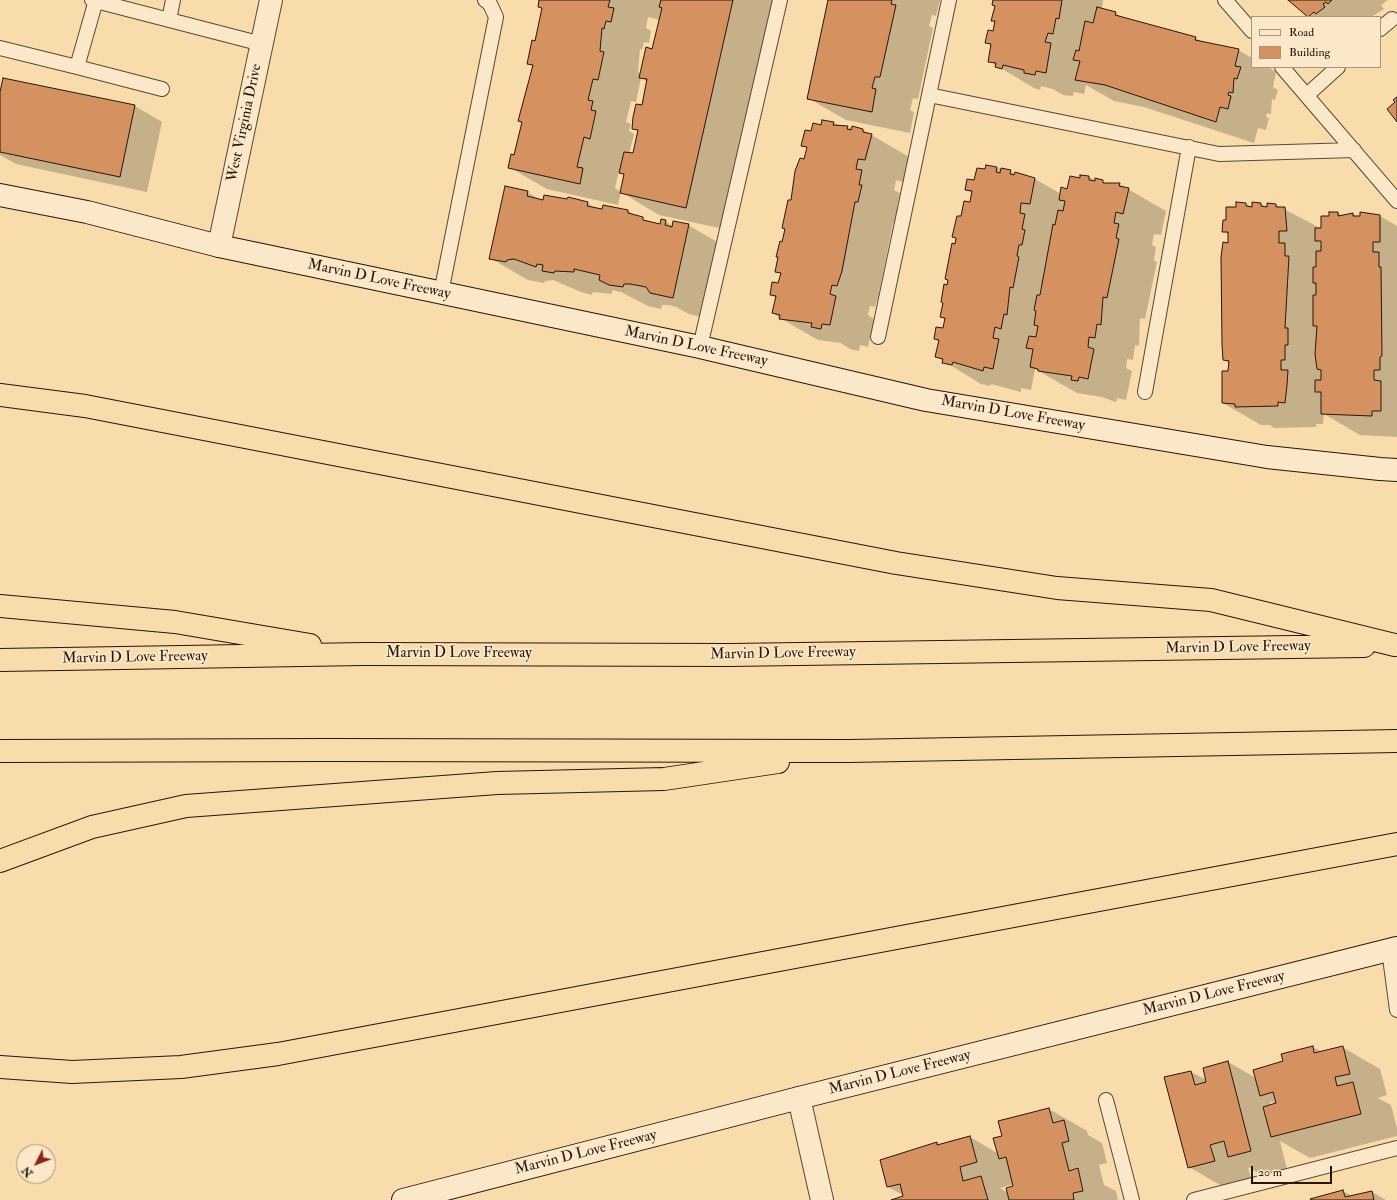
<!DOCTYPE html>
<html>
<head>
<meta charset="utf-8">
<style>
  body { margin:0 }
  #map { position:relative; width:1397px; height:1200px; overflow:hidden; background:#f8dcac; font-family:"IM FELL Double Pica",serif }
  canvas { display:block }
  .legend { position:absolute; left:1251px; top:16px; width:130px; height:52px; box-sizing:border-box; background:#fae8c9; border:1px solid #a6947d; margin:0; padding:5px 7px; list-style:none; font-size:12px; color:#27160c }
  .legend li { display:flex; align-items:center; gap:8px; height:20px }
  .legend b { width:20px; border:1px solid #a6947d }
  .north { position:absolute; left:16px; top:1144px; width:40px; height:40px; box-sizing:border-box; background:#fae8c9; border:1px solid #a6947d; border-radius:50%; rotate:228deg; font-size:11px; font-weight:700; line-height:16px; text-align:center; color:#27160c }
  .north::after { content:''; display:block; margin:auto; width:14px; height:18px; background:#8f2418; clip-path:polygon(50% 0,100% 100%,50% 72%,0 100%) }
  .scale { position:absolute; left:1251px; top:1166px; width:81px; height:18px; box-sizing:border-box; border:2px solid #27160c; border-top:0; padding-left:5px; font-size:12px; line-height:14px; white-space:nowrap; color:#27160c; -webkit-text-stroke:3px #fae8c9; paint-order:stroke }
</style>
</head>
<body>
<div id="map">
<canvas width="1397" height="1200"></canvas>
<ul class="legend">
<li><b style="height:5px;background:#fae8c9"></b>Road</li>
<li><b style="height:11px;background:#d69161"></b>Building</li>
</ul>
<div class="north">N</div>
<div class="scale">20 m</div>
</div>
<script>
const context = document.querySelector('canvas').getContext('2d');
context.lineJoin = 'round';
function fill(path, color) { context.fillStyle = color; context.fill(path, 'evenodd'); }
const toPath = rows => new Path2D(rows.map(r => 'M' + r).join(''));
function stroke(path, color, width, dash) { context.strokeStyle = color; context.lineWidth = width; context.lineCap = dash ? 'butt' : 'round'; context.setLineDash(dash || []); context.stroke(path); }
function label(font, color, halo, rows, align = 'center') {
  context.font = font + ' "IM FELL Double Pica",serif'; context.lineWidth = 3.5; context.setLineDash([]); context.textBaseline = 'middle'; context.strokeStyle = halo; context.fillStyle = color; for (const [text, x, y, turn = 0] of rows) {
    context.save(); context.translate(x, y); context.rotate((+turn || 0) * Math.PI / 180); context.textAlign = isNaN(turn) ? turn : align; if (halo) context.strokeText(text, 0, 0); context.fillText(text, 0, 0); context.restore();
  }
}
fill(toPath([
  [540,0,775,0,724,229,659,215,621,192,618,205,547,189,509,167,515,156,522,123,519,121,533,66,528,63,536,42,543,9,539,7],
  [648,17,660,20,653,50,641,74,638,72,640,49,642,50,644,42,649,43,651,31,646,28],
  [641,78,648,82,642,106,633,128,639,131,633,154,629,154,634,134,629,131,631,124,626,122,631,101,636,102],
  [619,171,625,175,621,192,615,188],
  [829,0,940,0,936,16,932,15,929,26,933,28,918,99,913,98,910,110,914,112,910,133,846,120,808,98],
  [994,0,1103,0,1102,9,1115,13,1126,19,1195,38,1206,43,1238,50,1252,58,1252,67,1268,67,1276,72,1273,87,1278,90,1275,100,1272,99,1271,114,1267,113,1266,117,1269,118,1266,130,1258,128,1254,143,1144,107,1114,101,1086,85,1084,94,1074,92,1073,96,1063,95,1053,89,1041,86,1040,90,1034,88,989,61,992,45,987,42,994,32,996,23,992,20,995,6,993,5],
  [1289,0,1388,0,1381,5,1384,9,1371,17,1308,17],
  [4,79,135,106,162,122,147,192,16,164,0,155,0,97],
  [833,123,853,129,863,130,909,157,903,182,896,180,894,190,900,193,897,206,899,208,896,223,893,223,879,293,875,307,870,306,868,315,874,319,868,347,860,345,859,351,850,349,841,343,818,340,780,318,773,313,776,298,771,294,779,284,782,275,776,271,786,230,783,228,805,160,808,148,802,145,812,132,822,126],
  [997,168,1035,179,1061,194,1080,179,1081,176,1089,177,1096,181,1096,179,1108,184,1119,184,1166,211,1161,235,1154,234,1152,245,1156,247,1154,260,1157,262,1145,319,1140,318,1139,346,1135,345,1133,360,1127,359,1126,368,1132,371,1126,400,1117,398,1116,402,1102,397,1077,393,1035,369,1031,390,1021,388,1021,392,991,384,990,386,981,384,937,357,940,342,935,339,943,329,945,319,941,317,949,280,946,279,957,239,954,237,961,217,971,204,972,193,966,190,986,171],
  [527,192,541,200,587,203,598,209,628,211,651,223,660,225,665,221,673,226,688,225,726,247,711,319,689,314,676,307,669,305,662,305,661,309,648,306,621,292,612,290,612,294,593,292,592,295,581,292,553,280,545,281,544,283,528,280,490,258],
  [1246,204,1253,207,1261,204,1267,208,1276,205,1322,229,1330,217,1330,213,1338,213,1343,216,1353,214,1359,217,1380,216,1397,226,1397,437,1360,435,1324,414,1323,424,1316,424,1316,427,1274,428,1270,425,1261,425,1223,403,1230,363,1224,360,1229,235,1223,231,1227,221,1237,208],
  [1313,1047,1322,1052,1342,1047,1380,1069,1387,1095,1378,1098,1391,1105,1397,1128,1397,1136,1310,1158,1280,1141,1288,1173,1267,1178,1248,1167,1252,1182,1227,1189,1189,1167,1166,1078,1191,1072,1207,1080,1228,1062,1256,1078],
  [1270,1101,1276,1104,1271,1106],
  [1049,1109,1087,1131,1088,1135,1102,1143,1107,1163,1099,1165,1104,1185,1116,1191,1118,1200,892,1200,905,1196,888,1187,937,1143,941,1145,970,1137,999,1154,1003,1137],
  [1014,1184,1014,1186,1008,1193,1000,1188],
  [1343,1191,1352,1196,1372,1192,1386,1200,1312,1200]
]), '#0003');
const building = toPath([
  [539,0,610,0,608,7,614,8,611,22,606,21,604,29,602,28,600,51,604,52,598,80,593,79,588,100,593,101,591,110,596,111,590,139,584,137,577,167,583,168,580,184,508,168,511,154,514,155,522,122,518,121,533,65,527,64,532,40,535,41,542,8,538,7,539,0],
  [661,0,733,0,686,208,620,193,624,174,619,173,624,152,633,153,638,130,632,129,633,117,636,104,642,105,647,79,639,78,646,47,652,49,662,8,659,7,661,0],
  [828,0,892,0,891,4,896,5,880,77,875,77,872,88,876,89,872,112,807,99,828,0],
  [993,0,1062,0,1059,19,1056,18,1053,34,1048,33,1045,42,1051,43,1046,73,1036,71,1035,75,1024,73,1024,70,1003,65,1002,69,995,67,996,63,988,62,991,44,985,43,988,30,993,31,995,21,991,21,995,6,992,5,993,0],
  [1288,0,1332,0,1328,4,1326,2,1323,4,1325,7,1316,14,1314,12,1308,17,1288,0],
  [1097,7,1116,12,1115,15,1196,37,1195,40,1239,49,1235,66,1241,67,1237,79,1234,78,1233,93,1229,92,1228,95,1231,96,1228,109,1220,107,1216,122,1105,85,1075,80,1080,61,1073,60,1076,50,1079,51,1085,21,1093,23,1097,7],
  [3,78,135,105,120,177,0,152,0,92,3,78],
  [1397,97,1397,122,1387,109,1395,102,1393,100,1397,97],
  [822,120,834,122,833,125,848,126,847,129,851,130,852,126,863,129,863,132,872,134,865,160,858,159,856,169,862,170,859,185,862,185,858,202,855,202,842,271,837,286,832,285,830,294,836,296,830,325,822,324,821,329,811,327,812,323,779,319,780,315,772,313,776,296,770,295,772,282,778,283,781,273,775,272,778,257,776,257,780,241,782,242,785,229,782,228,788,200,791,200,795,171,800,158,804,159,807,147,801,146,805,130,811,131,813,123,821,125,822,120],
  [986,165,997,167,996,172,1000,173,1001,168,1011,170,1010,174,1014,175,1015,172,1035,178,1030,204,1021,203,1020,213,1025,214,1022,229,1025,230,1022,245,1019,245,1017,256,1019,257,1013,288,1010,287,1007,315,1004,314,1001,329,995,327,993,338,999,339,993,369,984,367,983,371,953,362,952,365,942,363,943,359,935,357,939,340,934,339,936,327,943,328,945,318,940,317,943,303,941,302,944,284,947,285,948,280,945,279,952,243,955,244,956,238,952,237,957,216,961,216,964,201,970,202,972,191,965,190,967,179,974,180,977,168,985,169,986,165],
  [1080,175,1089,176,1089,180,1095,181,1095,178,1103,180,1103,183,1120,183,1119,186,1129,188,1123,214,1116,212,1114,223,1119,224,1116,238,1119,239,1107,298,1103,297,1101,325,1097,324,1095,338,1089,337,1088,347,1094,349,1088,379,1079,377,1078,381,1071,380,1072,376,1038,371,1038,369,1030,367,1033,349,1026,348,1029,336,1036,337,1038,326,1034,325,1036,311,1034,310,1037,295,1040,295,1053,224,1055,225,1058,210,1063,211,1065,201,1059,200,1061,187,1067,189,1070,176,1080,178,1080,175],
  [505,186,528,191,527,196,543,200,544,195,567,199,568,197,588,202,587,206,602,209,603,205,628,210,628,213,643,217,643,220,660,224,661,219,666,220,665,225,672,227,673,221,689,224,673,298,650,293,646,287,630,284,624,284,623,287,609,285,599,280,600,275,574,269,574,272,555,271,554,273,542,271,543,265,537,264,536,267,514,259,507,260,506,262,489,259,505,186],
  [1236,202,1246,203,1246,206,1252,207,1252,202,1261,203,1261,206,1267,207,1267,203,1276,204,1276,207,1285,207,1287,231,1279,231,1279,243,1285,243,1285,256,1289,256,1285,328,1288,328,1288,345,1285,345,1285,360,1281,360,1281,370,1288,370,1287,385,1285,403,1278,402,1278,406,1235,407,1235,404,1222,403,1222,371,1228,371,1229,361,1223,360,1222,345,1221,257,1223,242,1228,243,1228,232,1222,232,1223,220,1226,220,1226,207,1236,207,1236,202],
  [1329,212,1338,212,1338,216,1353,213,1353,216,1360,216,1360,212,1380,215,1380,242,1373,242,1373,252,1379,252,1379,267,1381,267,1382,356,1380,357,1380,370,1374,370,1374,380,1381,381,1381,411,1372,411,1372,416,1321,414,1321,392,1315,392,1315,380,1321,380,1321,370,1317,369,1315,354,1317,326,1313,326,1313,295,1316,295,1316,283,1313,283,1313,267,1316,267,1316,251,1321,251,1321,241,1315,241,1315,228,1321,228,1321,216,1329,216,1329,212],
  [1313,1046,1314,1053,1343,1046,1350,1074,1335,1077,1337,1086,1353,1082,1361,1114,1271,1137,1263,1107,1276,1103,1273,1092,1260,1096,1253,1070,1283,1061,1281,1054,1313,1046],
  [1228,1061,1251,1151,1228,1157,1224,1141,1210,1145,1215,1161,1188,1168,1164,1077,1191,1071,1195,1085,1206,1082,1203,1068,1228,1061],
  [1049,1108,1053,1123,1064,1120,1069,1141,1062,1143,1069,1171,1078,1168,1083,1191,1073,1193,1074,1200,1009,1200,1006,1188,1013,1186,1006,1157,999,1159,993,1138,1002,1136,998,1121,1049,1108],
  [970,1136,977,1162,960,1167,963,1181,981,1176,988,1200,891,1200,903,1196,900,1184,887,1187,880,1160,937,1142,937,1145,970,1136],
  [1343,1190,1345,1197,1372,1191,1374,1200,1311,1200,1310,1199,1343,1190]
]);
fill(building, '#d69161');
stroke(building, '#27160c', 1);
const service = toPath([
  [92,0,262,44],
  [96,0,77,67,162,89],
  [1225,0,1252,31],
  [169,20,173,0],
  [1380,29,1392,19],
  [0,48,77,67],
  [1282,67,1397,201],
  [929,95,1219,154,1354,150],
  [1307,95,1338,67],
  [441,293,496,17,490,4,485,0],
  [878,337,949,0],
  [700,347,780,0],
  [1145,392,1189,147],
  [1389,950,1397,1010],
  [1106,1100,1132,1200],
  [1194,1200,1397,1148]
]);
const tertiary = toPath([
  [219,246,271,0],
  [799,1098,822,1200]
]);
const secondary = toPath([
  [0,195,87,212,219,246,700,347,926,400,1267,457,1380,469,1397,470],
  [403,1200,799,1098,1397,948]
]);
const motorway = toPath([
  [0,395,85,406,896,563,1057,588,1211,600,1395,645],
  [0,606,175,622,310,645],
  [0,660,364,654,729,655,1364,646],
  [0,751,326,750,849,751,1397,741],
  [0,861,92,827,186,806,497,783,664,779,778,762],
  [0,1067,72,1072,181,1067,278,1054,1397,844]
]);
stroke(service, '#5b4834', 16);
stroke(tertiary, '#5b4834', 24);
stroke(secondary, '#27160c', 24);
stroke(motorway, '#27160c', 24);
stroke(service, '#fae8c9', 14);
stroke(tertiary, '#fae8c9', 22);
stroke(secondary, '#fae8c9', 22);
stroke(motorway, '#f8dcac', 22);
label('15px', '#27160c', '#fae8c9', [
  ["West Virginia Drive",245,123,-78],
  ["Marvin D Love Freeway",379,280,12],
  ["Marvin D Love Freeway",696,347,12],
  ["Marvin D Love Freeway",1013,414,10],
  ["Marvin D Love Freeway",1238,648,-1],
  ["Marvin D Love Freeway",459,654],
  ["Marvin D Love Freeway",783,654,-1],
  ["Marvin D Love Freeway",135,658,-1],
  ["Marvin D Love Freeway",1214,994,-14],
  ["Marvin D Love Freeway",900,1073,-14],
  ["Marvin D Love Freeway",586,1153,-14]
]);
</script>
</body>
</html>
